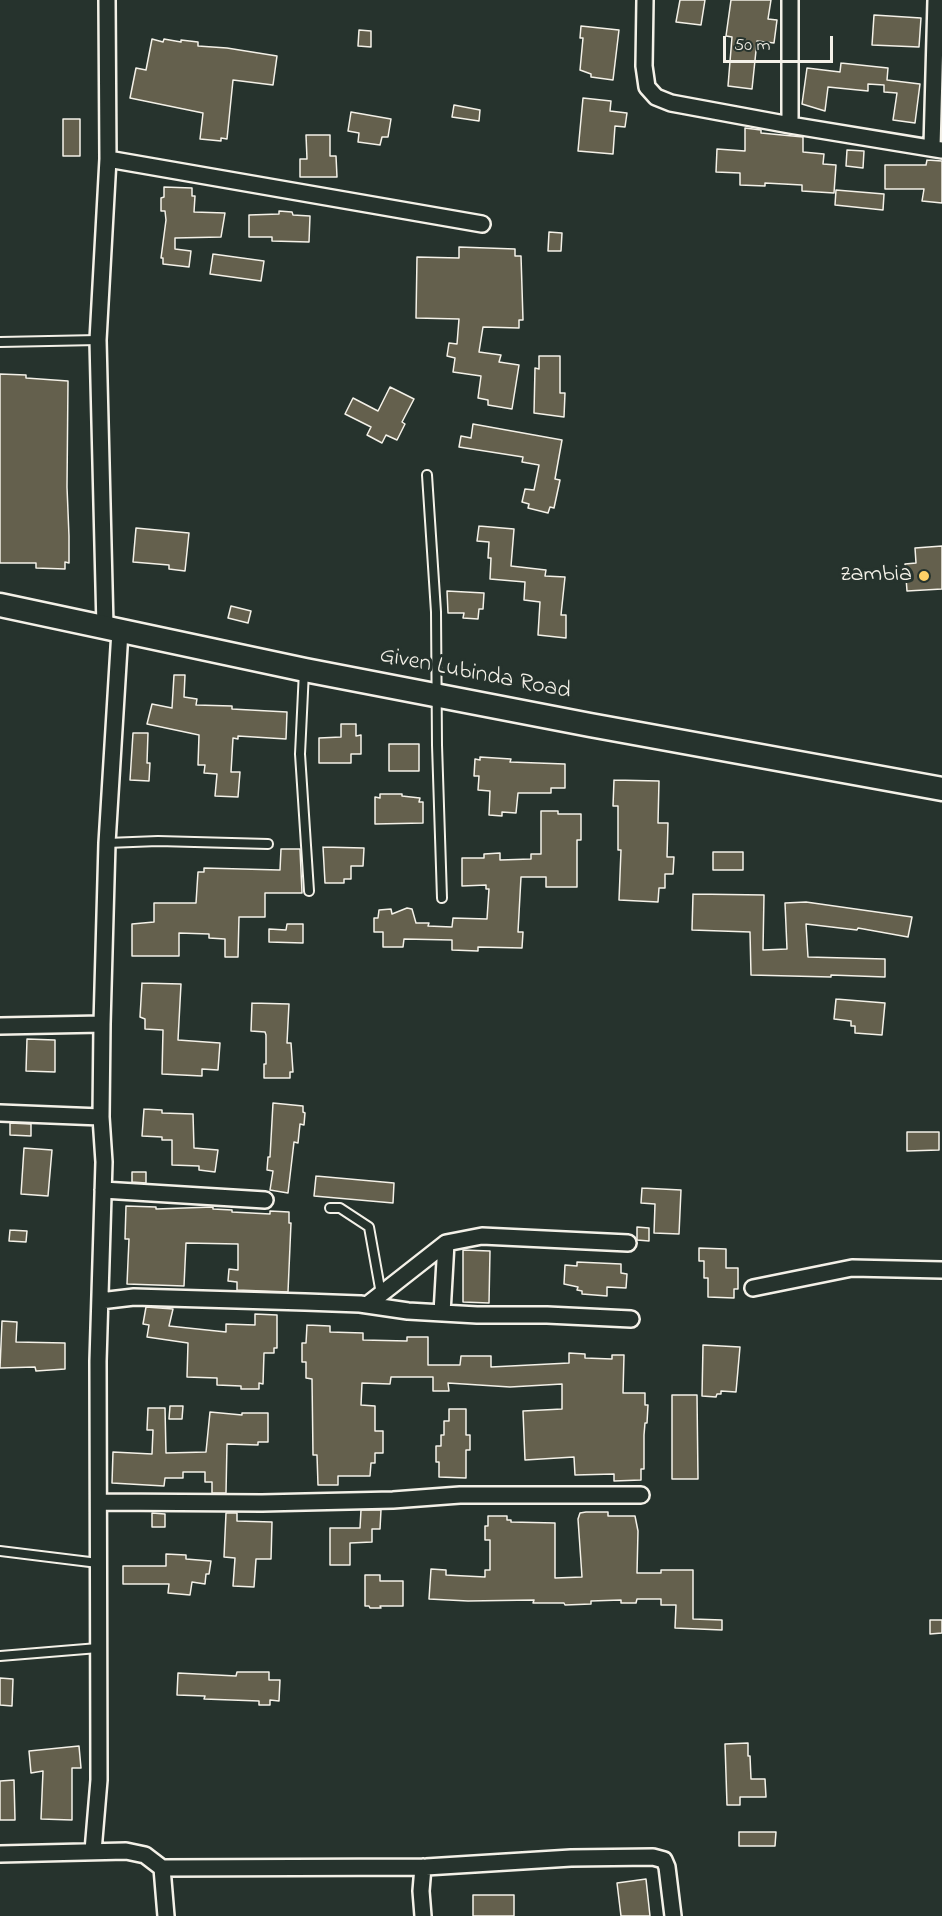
<!DOCTYPE html>
<html>
<head>
<meta charset="utf-8">
<style>
  body { margin:0 }
  #map { position:relative; width:942px; height:1916px; overflow:hidden; background:#26332d; font-family:"Indie Flower",sans-serif }
  canvas { display:block }
  .scale { position:absolute; left:723px; top:36px; width:110px; height:27px; box-sizing:border-box; border:3px solid #f4f1e8; border-top:0; padding-left:8px; font-size:18px; line-height:21px; white-space:nowrap; color:#f4f1e8; -webkit-text-stroke:4px #26332d; paint-order:stroke }
</style>
</head>
<body>
<div id="map">
<canvas width="942" height="1916"></canvas>
<div class="scale">50 m</div>
</div>
<script>
const context = document.querySelector('canvas').getContext('2d');
context.lineJoin = 'round';
function fill(path, color) { context.fillStyle = color; context.fill(path, 'evenodd'); }
const toPath = rows => new Path2D(rows.map(r => 'M' + r).join(''));
function stroke(path, color, width, dash) { context.strokeStyle = color; context.lineWidth = width; context.lineCap = dash ? 'butt' : 'round'; context.setLineDash(dash || []); context.stroke(path); }
function label(font, color, halo, rows, align = 'center') {
  context.font = font + ' "Indie Flower",sans-serif'; context.lineWidth = 6; context.setLineDash([]); context.textBaseline = 'middle'; context.strokeStyle = halo; context.fillStyle = color; for (const [text, x, y, turn = 0] of rows) {
    context.save(); context.translate(x, y); context.rotate((+turn || 0) * Math.PI / 180); context.textAlign = isNaN(turn) ? turn : align; if (halo) context.strokeText(text, 0, 0); context.fillText(text, 0, 0); context.restore();
  }
}
const building = toPath([
  [680,0,705,0,701,25,676,22,680,0],
  [731,0,771,0,768,19,777,20,774,43,757,41,752,89,728,86,732,37,726,36,731,0],
  [874,15,921,18,919,47,872,45,874,15],
  [581,26,619,30,613,80,591,77,591,74,580,70,583,38,580,38,581,26],
  [359,30,371,31,371,47,358,46,359,30],
  [152,39,163,42,164,39,181,42,181,40,198,42,198,46,227,48,277,56,273,85,233,80,227,139,221,138,221,141,200,139,203,113,130,98,136,68,146,70,152,39],
  [841,63,888,68,887,80,920,84,915,123,893,120,897,93,884,92,884,85,868,84,868,91,828,87,825,111,802,104,807,68,840,72,841,63],
  [583,98,611,101,610,111,627,113,625,127,615,126,613,154,578,151,583,98],
  [454,105,480,110,479,121,452,117,454,105],
  [351,112,391,119,388,137,382,137,380,145,358,142,359,133,348,131,351,112],
  [63,119,80,119,80,156,63,156,63,119],
  [745,128,761,130,761,133,803,137,803,152,824,154,823,164,836,165,834,193,802,191,802,185,765,183,765,186,740,185,740,173,716,172,717,149,745,151,745,128],
  [306,135,330,135,330,156,336,156,337,177,300,177,300,159,307,159,306,135],
  [847,150,864,151,863,168,846,166,847,150],
  [927,160,942,161,942,203,922,201,924,189,885,189,885,165,926,165,927,160],
  [164,187,192,188,192,196,195,196,194,212,225,213,221,237,175,238,175,249,191,251,189,267,163,264,163,258,161,258,166,220,165,211,161,211,161,198,164,197,164,187],
  [836,190,884,194,883,210,835,205,836,190],
  [279,211,292,212,293,215,310,216,309,242,272,241,272,237,249,237,249,215,279,214,279,211],
  [549,232,562,233,561,251,548,251,549,232],
  [459,247,515,249,515,256,521,256,523,320,519,320,519,328,483,327,479,352,501,355,499,362,519,365,512,409,488,405,488,400,478,398,481,376,453,372,455,358,447,356,449,343,457,344,459,319,416,318,417,257,459,258,459,247],
  [213,254,264,261,261,281,210,274,213,254],
  [539,356,560,356,560,393,565,393,564,417,534,413,535,368,539,369,539,356],
  [0,374,26,375,26,378,68,381,67,487,69,536,69,563,65,562,65,569,36,568,36,563,0,563,0,374],
  [390,387,414,399,402,422,405,424,397,440,386,435,382,443,367,435,371,427,345,414,353,398,378,411,390,387],
  [473,424,562,440,555,479,560,480,554,508,550,507,548,513,528,508,529,504,522,502,525,489,534,490,539,465,522,462,523,457,459,447,461,436,471,438,473,424],
  [479,526,514,529,511,566,546,570,545,576,565,577,561,615,566,615,566,638,538,635,540,602,524,600,525,582,490,579,491,558,488,558,489,542,477,541,479,526],
  [136,528,189,533,185,571,169,569,169,565,133,562,136,528],
  [942,546,942,589,907,591,905,564,916,563,915,548,942,546],
  [447,591,484,593,483,609,479,609,478,619,463,618,464,613,448,613,447,591],
  [231,606,251,611,248,623,228,618,231,606],
  [174,675,185,675,184,697,197,699,196,705,232,706,232,709,287,712,286,739,238,736,238,739,233,738,231,772,240,772,238,797,215,796,217,774,204,773,205,765,198,765,199,735,147,724,152,704,172,708,174,675],
  [341,724,356,724,356,736,361,735,361,754,351,754,351,763,319,763,319,738,341,737,341,724],
  [133,733,148,733,147,763,150,763,149,781,130,780,133,733],
  [389,744,419,744,419,771,389,771,389,744],
  [480,757,511,759,510,762,565,764,565,788,551,788,551,793,518,793,516,813,502,812,502,816,489,815,490,791,478,790,479,776,474,776,475,759,480,760,480,757],
  [614,780,659,781,658,823,668,823,667,857,674,857,673,874,665,874,665,888,659,888,658,902,619,900,621,850,618,850,618,806,613,806,614,780],
  [380,794,402,794,402,796,420,798,419,802,423,802,423,823,375,824,375,797,380,798,380,794],
  [541,811,558,811,558,814,581,814,581,840,577,840,577,887,546,887,546,877,521,877,518,932,523,932,522,948,478,947,478,951,452,950,452,940,404,939,403,947,383,947,383,932,374,932,374,918,378,918,379,910,391,909,392,914,407,908,412,909,416,923,429,923,428,926,452,927,453,918,487,919,489,889,486,889,486,885,462,886,462,858,484,858,484,854,500,853,500,860,531,859,531,854,541,854,541,811],
  [323,847,364,848,363,866,351,866,351,879,344,879,344,883,325,883,323,847],
  [281,849,300,849,302,893,265,893,265,917,239,917,238,957,225,957,225,939,209,938,209,934,179,933,179,956,132,956,132,924,154,922,154,903,196,903,198,872,204,872,204,868,280,870,281,849],
  [713,852,743,852,743,870,713,870,713,852],
  [693,894,764,895,763,950,787,949,785,903,806,902,912,917,908,937,858,928,857,930,806,924,808,957,885,959,885,977,831,975,831,977,751,975,750,932,692,930,693,894],
  [287,924,303,924,303,943,269,942,269,929,286,930,287,924],
  [142,983,181,984,178,1040,220,1043,218,1070,202,1069,202,1076,162,1074,163,1030,145,1029,145,1019,140,1017,142,983],
  [836,999,885,1003,882,1035,855,1033,855,1026,851,1026,851,1021,834,1019,836,999],
  [252,1003,289,1004,287,1043,291,1043,293,1072,290,1072,290,1078,264,1078,264,1064,266,1064,266,1035,265,1032,251,1031,252,1003],
  [27,1039,55,1040,55,1072,26,1071,27,1039],
  [273,1103,303,1106,303,1112,305,1113,304,1125,300,1124,298,1143,294,1142,288,1193,270,1190,273,1171,267,1170,268,1157,270,1157,273,1103],
  [144,1109,162,1110,162,1113,193,1114,194,1148,218,1150,215,1172,199,1170,199,1166,172,1165,172,1140,162,1140,162,1137,142,1136,144,1109],
  [10,1123,31,1124,31,1136,10,1135,10,1123],
  [907,1132,939,1132,939,1150,907,1151,907,1132],
  [24,1148,52,1150,48,1196,21,1194,24,1148],
  [132,1172,146,1172,146,1183,132,1182,132,1172],
  [316,1176,394,1183,393,1203,314,1196,316,1176],
  [642,1188,681,1190,679,1234,654,1233,655,1204,641,1203,642,1188],
  [126,1206,156,1207,156,1209,213,1207,213,1209,232,1210,232,1212,270,1214,270,1211,289,1212,289,1223,291,1223,288,1292,237,1290,237,1282,228,1281,229,1269,238,1270,238,1244,186,1243,184,1286,127,1284,129,1239,125,1239,126,1206],
  [637,1227,649,1228,649,1241,637,1240,637,1227],
  [10,1230,27,1231,26,1242,9,1241,10,1230],
  [699,1248,726,1249,726,1268,738,1268,738,1289,734,1289,734,1298,708,1297,708,1278,704,1278,704,1261,699,1261,699,1248],
  [463,1250,490,1251,489,1303,463,1302,463,1250],
  [577,1262,621,1264,621,1273,627,1274,626,1288,607,1287,607,1296,582,1294,582,1291,577,1290,578,1287,564,1284,565,1265,577,1266,577,1262],
  [146,1307,173,1309,169,1326,226,1332,226,1324,255,1325,255,1314,277,1315,277,1348,274,1348,274,1353,264,1353,263,1384,259,1383,259,1389,241,1389,241,1386,217,1385,217,1378,187,1377,188,1343,147,1337,149,1325,143,1324,146,1307],
  [2,1321,17,1322,16,1342,65,1343,65,1369,36,1371,35,1367,0,1368,2,1321],
  [307,1325,330,1326,330,1332,363,1333,363,1340,407,1341,407,1337,428,1337,428,1365,460,1365,461,1356,491,1356,491,1367,569,1363,569,1353,585,1354,585,1358,612,1359,612,1355,624,1355,623,1393,645,1393,645,1405,648,1405,647,1423,645,1423,644,1435,644,1469,641,1469,641,1480,614,1481,614,1474,575,1475,574,1457,525,1460,523,1411,562,1409,562,1384,510,1387,448,1383,449,1391,433,1391,433,1377,391,1377,390,1384,362,1383,361,1405,375,1406,375,1431,383,1431,383,1453,375,1453,375,1463,371,1463,370,1476,338,1476,338,1485,318,1485,317,1455,313,1455,312,1379,306,1378,306,1362,302,1362,302,1343,306,1343,307,1325],
  [703,1345,740,1347,736,1392,721,1391,721,1394,717,1394,716,1397,702,1396,703,1345],
  [672,1395,697,1395,698,1479,672,1479,672,1395],
  [170,1406,183,1406,182,1419,169,1419,170,1406],
  [148,1408,165,1408,166,1453,206,1452,210,1412,242,1415,242,1413,268,1413,268,1442,258,1442,258,1445,227,1444,226,1493,212,1493,212,1482,205,1482,205,1472,183,1472,183,1478,165,1478,164,1486,112,1483,113,1452,152,1454,153,1430,147,1430,148,1408],
  [449,1409,466,1409,466,1435,470,1435,470,1450,466,1450,466,1478,439,1477,439,1462,436,1462,436,1446,441,1446,441,1435,444,1435,444,1421,449,1421,449,1409],
  [361,1510,381,1510,380,1529,372,1529,372,1542,350,1543,350,1565,330,1565,330,1528,360,1528,361,1510],
  [586,1512,608,1512,608,1516,635,1516,638,1531,637,1573,661,1573,661,1570,693,1570,693,1619,722,1620,722,1630,675,1628,676,1605,661,1605,661,1599,637,1599,636,1603,621,1603,621,1600,591,1601,591,1604,565,1605,564,1603,533,1603,534,1600,468,1601,429,1599,431,1569,446,1570,446,1575,485,1577,485,1570,490,1570,490,1540,485,1540,485,1526,488,1526,488,1516,507,1516,507,1520,511,1520,511,1522,555,1523,555,1578,582,1577,578,1519,580,1513,586,1512],
  [152,1513,165,1514,165,1527,152,1527,152,1513],
  [226,1513,237,1513,237,1521,272,1522,271,1559,256,1559,254,1587,233,1586,235,1558,224,1557,226,1513],
  [166,1554,186,1555,186,1559,211,1561,209,1574,206,1574,205,1584,192,1582,190,1595,168,1593,169,1584,123,1584,123,1566,166,1566,166,1554],
  [365,1575,380,1575,380,1581,403,1581,403,1606,380,1606,381,1608,370,1608,369,1606,365,1606,365,1575],
  [930,1620,942,1620,942,1633,930,1634,930,1620],
  [237,1672,269,1672,269,1680,280,1680,279,1701,270,1700,270,1705,259,1705,259,1701,204,1699,205,1696,177,1695,178,1673,236,1676,237,1672],
  [0,1678,13,1679,12,1706,0,1705,0,1678],
  [748,1743,748,1756,750,1756,751,1779,765,1779,766,1797,740,1797,740,1805,727,1805,725,1744,748,1743],
  [79,1746,81,1768,72,1768,72,1820,41,1819,43,1771,31,1773,29,1751,79,1746],
  [14,1780,15,1820,0,1820,0,1781,14,1780],
  [739,1832,776,1832,775,1846,739,1846,739,1832],
  [646,1879,650,1916,621,1916,617,1883,646,1879],
  [473,1895,514,1895,514,1916,473,1916,473,1895]
]);
fill(building, '#64604d');
stroke(building, '#f4f1e8', 1.5);
const lane = toPath([
  [0,342,98,340],
  [427,475,436,612,437,745,442,898],
  [304,671,300,754,309,891],
  [107,843,158,841,268,844],
  [330,1208,340,1208,369,1227,381,1294],
  [0,1551,98,1563],
  [0,1656,98,1648]
]);
const street = toPath([
  [645,0,644,66,647,87,656,97,671,103,790,125,942,150],
  [790,125,790,0],
  [932,147,936,0],
  [108,159,482,224],
  [105,627,98,340,108,159,107,0],
  [0,1026,102,1024],
  [0,1113,101,1117],
  [103,1190,265,1200],
  [753,1288,852,1268,942,1270],
  [100,1301,134,1297,305,1302,360,1304,408,1311,477,1315,547,1315,631,1319],
  [367,1305,446,1243,482,1236,628,1243],
  [442,1313,446,1243],
  [100,1502,262,1503,393,1500,460,1495,641,1495],
  [93,1851,99,1780,98,1361,104,1162,101,1117,102,1024,107,843,120,631],
  [0,1854,126,1851,145,1855,162,1868,426,1867,571,1858,653,1857,664,1860,667,1867,673,1916],
  [162,1868,166,1916],
  [423,1916,421,1891,423,1867]
]);
const secondary = toPath([
  [0,605,305,670,590,725,942,789]
]);
stroke(lane, '#f4f1e8', 12);
stroke(street, '#f4f1e8', 20);
stroke(secondary, '#f4f1e8', 27);
stroke(lane, '#26332d', 8);
stroke(street, '#26332d', 15);
stroke(secondary, '#26332d', 22);
for (const [x, y, r, color] of [
  [924,576,6,"#ffd166"]
]) { const dot = new Path2D(); dot.arc(x, y, r, 0, 2 * Math.PI); context.fillStyle = color; context.fill(dot); stroke(dot, '#26332d', 2); }
label('24px', '#f4f1e8', '#26332d', [
  ["zambia",912,576]
], 'right');
label('24px', '#f4f1e8', '#26332d', [
  ["Given Lubinda Road",475,675,11]
]);
</script>
</body>
</html>
